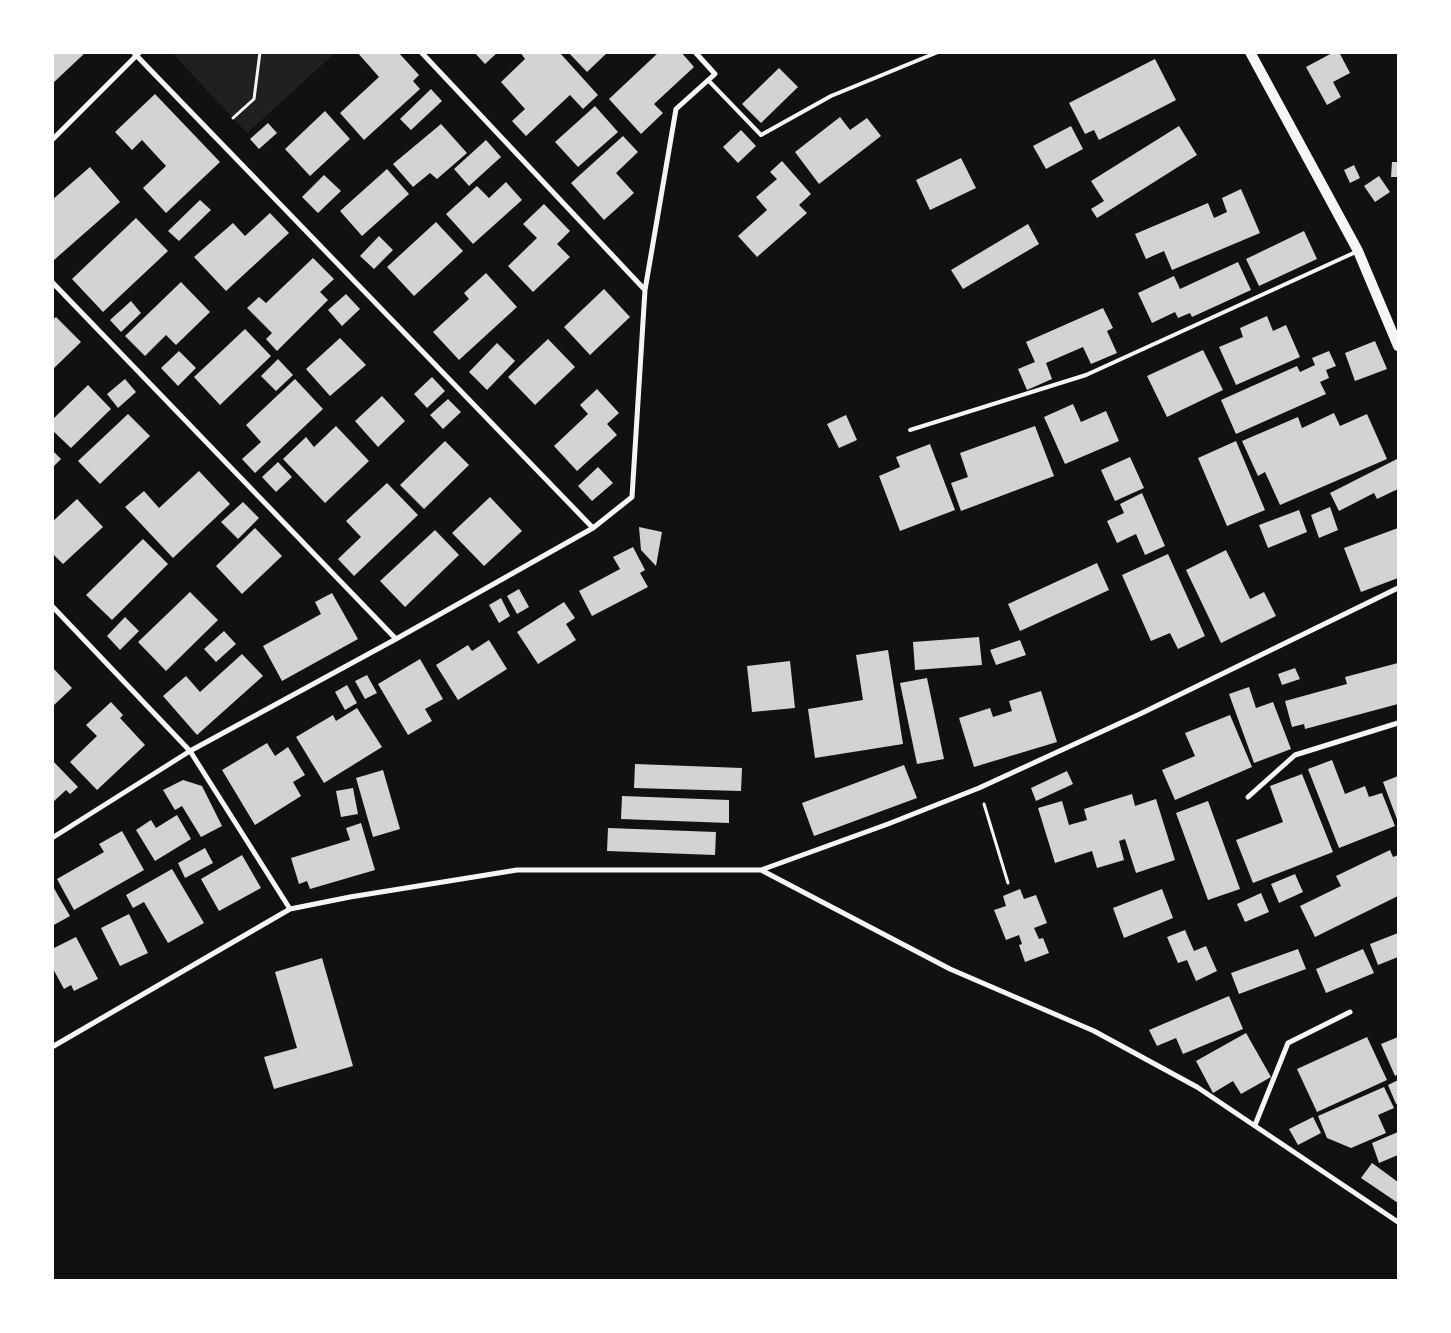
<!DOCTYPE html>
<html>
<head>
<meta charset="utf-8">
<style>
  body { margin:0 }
  #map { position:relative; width:1451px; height:1333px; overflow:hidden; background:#111; font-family:"Nunito Sans",sans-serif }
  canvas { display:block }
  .frame { position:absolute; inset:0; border:54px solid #fff; pointer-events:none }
</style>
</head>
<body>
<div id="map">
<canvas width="1451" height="1333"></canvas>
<div class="frame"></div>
</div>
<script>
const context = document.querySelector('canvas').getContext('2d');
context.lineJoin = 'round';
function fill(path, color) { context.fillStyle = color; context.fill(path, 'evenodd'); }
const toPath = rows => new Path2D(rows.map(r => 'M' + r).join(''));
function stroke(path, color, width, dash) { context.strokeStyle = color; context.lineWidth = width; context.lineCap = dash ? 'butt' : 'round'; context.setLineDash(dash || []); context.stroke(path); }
fill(toPath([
  [174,52,335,53,247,133,173,54]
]), '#202020');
fill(toPath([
  [52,52,86,52,52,84],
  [357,52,398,52,419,75,413,81,420,89,364,140,340,113,379,77],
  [474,52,498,52,485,64],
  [520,52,559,52,598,95,583,109,570,95,526,136,512,121,525,109,501,82,525,59],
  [568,52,608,52,587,72],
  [659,52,681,52,694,67,654,104,663,113,641,134,609,99],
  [1334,52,1339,52,1350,73,1333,82,1341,97,1327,105,1306,67],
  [1155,59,1176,100,1099,140,1094,130,1085,134,1069,103],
  [779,68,798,87,761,123,742,104],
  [431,89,442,101,411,130,400,119],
  [155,94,220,162,166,213,143,188,166,166,142,140,132,150,115,132],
  [595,106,618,132,578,167,555,142],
  [325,111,350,139,310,176,285,149],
  [840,117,850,130,867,118,881,136,819,184,795,152],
  [268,123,277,133,259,149,250,139],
  [441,124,467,153,437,179,430,173,413,187,393,164],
  [1071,126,1083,149,1046,169,1033,146],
  [1179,126,1197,155,1097,218,1091,209,1104,201,1091,181],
  [741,130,756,146,738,163,723,147],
  [623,136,638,152,616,173,634,193,604,220,571,183],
  [486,140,501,157,469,186,454,169],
  [961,158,976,188,930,210,916,180],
  [782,161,811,194,799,205,807,213,757,257,738,236,767,210,756,197,777,179,770,172],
  [1392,162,1398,162,1398,177,1391,177],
  [1354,165,1360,178,1350,183,1344,170],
  [90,167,120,202,54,260,52,200],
  [387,169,409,194,362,236,340,211],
  [324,175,341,191,318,213,302,197],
  [1379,176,1390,192,1375,202,1364,186],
  [506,182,522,200,473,244,446,214,477,186,489,198],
  [1241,189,1260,233,1172,270,1164,251,1146,259,1135,234,1208,203,1214,218,1227,212,1222,198],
  [200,200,211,210,179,241,168,231],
  [544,204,570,231,557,244,570,257,533,292,508,266,537,238,523,224],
  [270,213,289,233,226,291,194,257,233,223,245,236],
  [136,218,168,251,103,312,72,279],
  [436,222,463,251,414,296,387,267],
  [1028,224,1039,244,963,289,951,270],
  [1304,231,1317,259,1259,286,1246,259],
  [379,236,393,250,374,269,360,256],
  [313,258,334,279,320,292,328,300,277,351,266,339,272,333,247,308,259,297,266,303],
  [1238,262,1251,290,1192,317,1190,313,1178,318,1175,312,1152,323,1138,293,1174,276,1180,289],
  [486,273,517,307,459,360,433,332,469,299,464,293],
  [181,282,210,312,176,345,166,335,145,356,125,336],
  [604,289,630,317,590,355,564,327],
  [346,294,360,309,342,326,328,310],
  [131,301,141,313,121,332,110,320],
  [1103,308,1113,328,1107,331,1117,353,1091,364,1083,347,1046,363,1052,379,1027,390,1018,369,1035,362,1026,342],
  [1267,316,1273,331,1286,325,1300,357,1236,385,1219,347,1243,337,1240,328],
  [56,317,81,342,52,370,52,320],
  [245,329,271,356,220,405,194,377],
  [340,338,366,365,330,396,306,369],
  [548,339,575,367,535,405,508,377],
  [1375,341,1387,369,1355,381,1345,353],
  [497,343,515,361,487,390,469,372],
  [1203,350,1223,390,1167,417,1147,376],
  [179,351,196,368,178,386,161,368],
  [1329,351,1336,366,1326,370,1329,378,1320,382,1326,394,1236,434,1221,400,1297,366,1300,372,1315,365,1312,358],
  [278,359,293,375,276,391,261,376],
  [432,377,445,391,427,408,414,394],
  [125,379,136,392,118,408,107,394],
  [295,379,323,409,255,473,242,459,261,442,246,425],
  [88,385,111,409,71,448,52,430,52,420],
  [597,389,619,413,607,424,617,435,577,471,554,446,588,414,580,405],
  [382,396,405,421,378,447,355,421],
  [448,399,461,412,443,429,430,415],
  [1073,404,1081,422,1106,411,1119,441,1065,464,1044,417],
  [1334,413,1340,426,1367,414,1387,459,1280,505,1265,472,1258,476,1242,441,1298,417,1302,428],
  [128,414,150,436,100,484,78,461],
  [846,415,857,440,839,448,827,424],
  [336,426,369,461,325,503,283,459,306,437,314,447],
  [1035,426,1054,476,961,511,951,483,968,477,960,453],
  [445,441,469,465,424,509,400,485],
  [1236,441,1265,510,1227,526,1198,458],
  [930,444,955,510,900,531,879,476,900,467,896,457],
  [52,450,61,459,52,468],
  [1130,457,1144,488,1115,501,1101,470],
  [1397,459,1398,489,1377,499,1374,493,1339,511,1330,493],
  [278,462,292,477,276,492,262,477],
  [598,467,613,483,592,501,578,486],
  [199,471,230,504,173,558,125,507,144,491,159,508],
  [387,483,418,515,354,576,338,559,361,537,346,521],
  [1142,493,1165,546,1145,555,1136,534,1117,543,1107,521,1124,513,1120,504],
  [490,497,522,531,484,566,452,533],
  [77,499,103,527,63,564,52,553,52,522],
  [243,502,259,518,238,539,221,522],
  [1330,507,1338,530,1319,538,1311,515],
  [1299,510,1307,532,1268,548,1259,525],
  [639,527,662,532,656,566,641,550],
  [255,528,282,556,242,594,216,566],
  [1398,528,1398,578,1361,592,1344,548],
  [435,530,459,555,405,607,380,581],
  [143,539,168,564,112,620,86,595],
  [633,547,645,570,640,573,648,587,592,616,579,591,620,569,613,557],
  [1226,550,1250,599,1264,592,1276,616,1221,643,1186,570],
  [1168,554,1205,636,1178,649,1170,633,1151,641,1122,575],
  [1097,563,1109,590,1020,631,1008,604],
  [519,589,529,607,517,614,507,596],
  [190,592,218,620,166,671,138,642],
  [332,593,358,639,282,681,263,646,321,614,315,602],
  [501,598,510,616,499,623,489,605],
  [564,602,575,618,566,624,576,640,538,664,517,632],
  [125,617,139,631,120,650,107,636],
  [224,631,236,644,216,662,204,649],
  [979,637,982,665,915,670,913,642],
  [489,640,507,669,458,700,436,665,468,645,472,651],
  [1020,640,1026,655,996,665,990,650],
  [888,650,903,744,815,758,808,709,863,700,856,655],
  [242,654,263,676,197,735,163,696,186,676,200,692],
  [420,659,443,699,425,709,432,721,408,735,378,684],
  [790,661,795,708,752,712,747,666],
  [1398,663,1398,704,1305,729,1304,724,1292,727,1285,701,1347,684,1345,677],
  [52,667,72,688,52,707],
  [1295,668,1300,679,1282,685,1278,674],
  [367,675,377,693,365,699,355,681],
  [927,678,944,759,917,764,900,683],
  [347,685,357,703,345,710,335,692],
  [1249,687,1256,708,1273,702,1291,749,1254,763,1229,694],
  [1041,691,1057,742,974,767,959,718,990,708,993,717,1012,711,1009,701],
  [111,702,123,715,120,718,145,745,97,790,70,762,97,736,86,725],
  [357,708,382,747,324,783,296,737,333,715,336,721],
  [1230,715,1252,767,1175,800,1162,770,1195,756,1185,733],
  [267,743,275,756,288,747,305,775,293,782,301,796,255,825,222,770],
  [52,760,78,787,70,794,66,790,52,803],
  [1332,760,1345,794,1365,786,1369,797,1382,793,1395,826,1339,848,1308,769],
  [635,764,742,768,741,791,634,788],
  [904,765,917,798,814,836,802,803],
  [383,770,400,829,373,837,356,778],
  [1067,771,1073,784,1036,801,1031,788],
  [1302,774,1333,852,1253,883,1236,840,1283,822,1270,786],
  [1398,776,1398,822,1383,782],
  [183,780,202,786,222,826,201,837,182,806,175,810,163,790],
  [353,788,358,814,341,817,336,791],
  [1132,794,1135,806,1156,799,1175,860,1136,873,1125,839,1119,841,1124,860,1097,868,1092,851,1055,863,1038,808,1062,801,1069,825,1087,820,1084,809],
  [622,796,729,800,729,823,621,819],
  [1208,801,1240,889,1208,900,1176,813],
  [177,815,191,839,155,861,136,830,151,820,156,828],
  [361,823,375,870,310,889,307,881,299,884,291,858,350,840,346,828],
  [608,828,716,832,715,855,607,851],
  [122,831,144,870,74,910,57,879,104,852,99,844],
  [205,848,213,863,185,878,178,863],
  [1390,850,1393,857,1398,855,1398,896,1315,937,1300,906,1341,886,1336,876],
  [242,855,261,888,219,911,201,879],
  [172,869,204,923,168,943,144,902,133,908,126,895],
  [1295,874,1303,892,1279,903,1271,884],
  [52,885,70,916,52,926],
  [1020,889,1024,899,1036,895,1047,923,1034,928,1039,939,1043,938,1049,953,1025,962,1019,945,1022,944,1019,935,1006,940,994,910,1006,906,1003,896],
  [1162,889,1173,918,1124,938,1113,908],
  [1261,893,1269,912,1245,922,1237,904],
  [129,914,148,953,120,966,101,928],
  [1185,930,1194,951,1206,946,1217,971,1196,981,1187,960,1178,963,1167,937],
  [1398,933,1398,957,1378,965,1370,944],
  [76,937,98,979,74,991,71,985,64,989,52,967,52,949],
  [1298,949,1306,969,1239,994,1231,973],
  [1363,949,1374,973,1326,993,1316,969],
  [322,958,353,1066,274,1089,264,1057,297,1048,275,972],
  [1229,996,1243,1029,1183,1054,1176,1038,1157,1046,1149,1030],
  [1246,1033,1271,1077,1241,1094,1233,1081,1213,1093,1196,1061],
  [1367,1037,1387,1080,1317,1112,1297,1069],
  [1398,1037,1398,1074,1395,1076,1381,1044],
  [1398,1080,1398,1103,1396,1104,1388,1085],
  [1384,1087,1394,1108,1378,1115,1386,1133,1351,1148,1327,1138,1318,1116],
  [1313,1117,1321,1133,1298,1145,1289,1129],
  [1398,1132,1398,1155,1379,1163,1372,1143],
  [1372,1163,1398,1182,1398,1203,1361,1178]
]), '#d3d3d3');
stroke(toPath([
  [233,118,254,99,260,52],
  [984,804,1008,883]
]), '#f5f5f5', 3);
stroke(toPath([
  [708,80,761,135,831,96,938,52],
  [910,430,1086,375,1358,251]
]), '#f5f5f5', 4);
stroke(toPath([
  [133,52,593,528],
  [421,52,645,290],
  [52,140,140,52],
  [52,282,396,639],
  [52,606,190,751,290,909],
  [1248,797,1295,755,1398,723],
  [52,838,190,751,396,639,593,528,632,497,645,290,676,109,715,74,695,52],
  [761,870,950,969,1094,1031,1197,1087,1398,1222],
  [52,1047,290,909,350,897,517,870,761,870,888,824,979,788,1140,714,1398,588],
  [1255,1125,1288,1043,1350,1012]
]), '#f5f5f5', 5);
stroke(toPath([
  [1250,52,1358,251,1398,346]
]), '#f5f5f5', 10);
</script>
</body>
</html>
